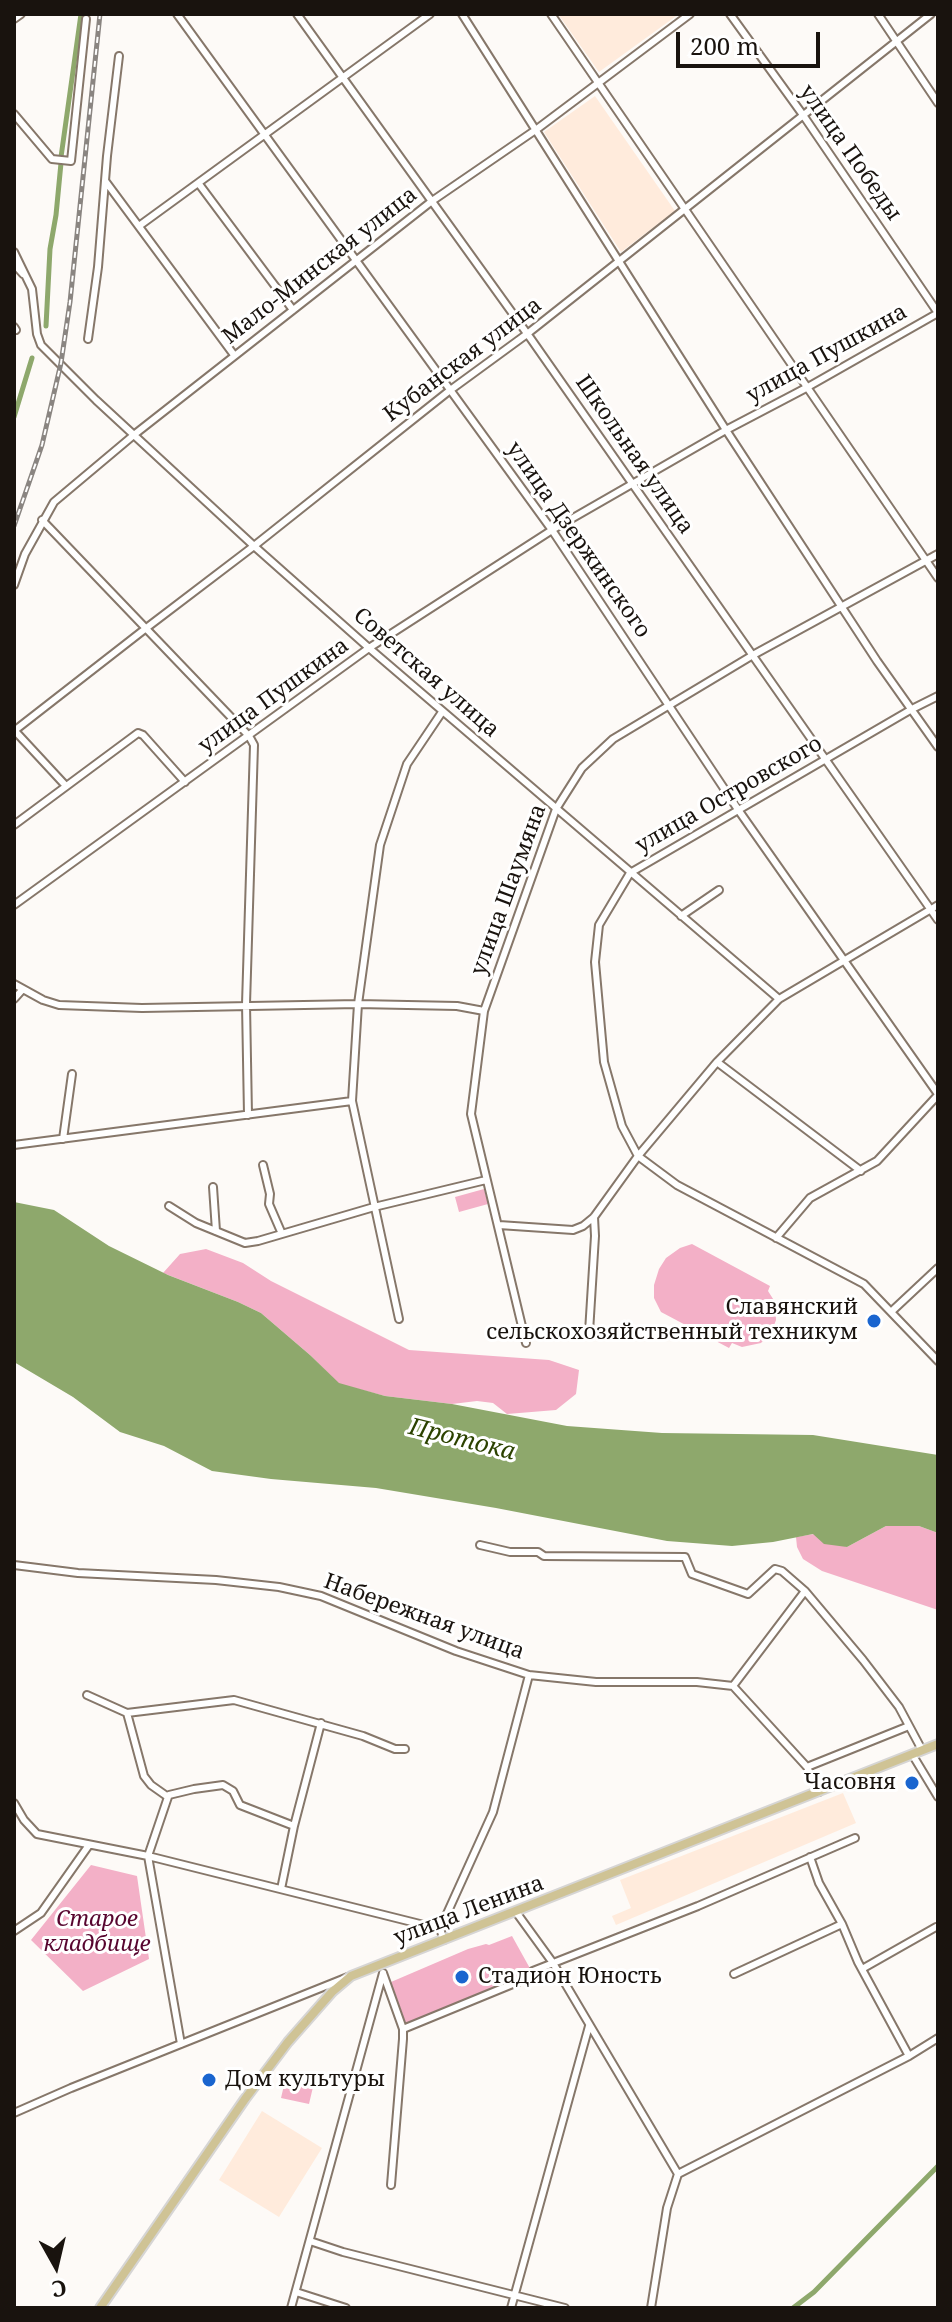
<!DOCTYPE html>
<html>
<head>
<meta charset="utf-8">
<style>
  body { margin:0 }
  #map { position:relative; width:952px; height:2322px; overflow:hidden; background:#fdfaf7; font-family:"Noto Serif",serif }
  canvas { display:block }
  .frame { position:absolute; inset:0; border:16px solid #19130e; pointer-events:none }
  .north { position:absolute; left:16px; top:2226px; width:80px; height:80px; -webkit-text-stroke:6px #fff; paint-order:stroke; rotate:172deg; font-size:22px; font-weight:700; line-height:32px; text-align:center; color:#19130e }
  .north::after { content:''; display:block; margin:auto; width:28px; height:36px; background:#19130e; clip-path:polygon(50% 0,100% 100%,50% 72%,0 100%) }
  .scale { position:absolute; left:676px; top:32px; width:144px; height:36px; box-sizing:border-box; border:4px solid #19130e; border-top:0; padding-left:10px; font-size:24px; line-height:28px; white-space:nowrap; color:#19130e; -webkit-text-stroke:6px #fff; paint-order:stroke }
</style>
</head>
<body>
<div id="map">
<canvas width="952" height="2322"></canvas>
<div class="frame"></div>
<div class="north">С</div>
<div class="scale">200 m</div>
</div>
<script>
const context = document.querySelector('canvas').getContext('2d');
context.lineJoin = 'round';
function fill(path, color) { context.fillStyle = color; context.fill(path, 'evenodd'); }
const toPath = rows => new Path2D(rows.map(r => 'M' + r).join(''));
function stroke(path, color, width, dash) { context.strokeStyle = color; context.lineWidth = width; context.lineCap = dash ? 'butt' : 'round'; context.setLineDash(dash || []); context.stroke(path); }
function label(font, color, halo, rows, align = 'center') {
  context.font = font + ' "Noto Serif",serif'; context.lineWidth = 6; context.setLineDash([]); context.textBaseline = 'middle'; context.strokeStyle = halo; context.fillStyle = color; for (const [text, x, y, turn = 0] of rows) {
    context.save(); context.translate(x, y); context.rotate((+turn || 0) * Math.PI / 180); context.textAlign = isNaN(turn) ? turn : align; if (halo) context.strokeText(text, 0, 0); context.fillText(text, 0, 0); context.restore();
  }
}
fill(toPath([
  [558,14,679,14,599,72],
  [595,96,675,211,621,252,544,132],
  [843,1793,856,1823,616,1925,612,1916,631,1908,620,1880],
  [262,2111,322,2148,279,2217,219,2180]
]), '#ffebdc');
fill(toPath([
  [484,1189,488,1204,459,1212,455,1197],
  [692,1244,770,1286,768,1291,775,1302,776,1320,772,1331,761,1343,742,1347,732,1343,729,1348,661,1312,654,1298,654,1285,659,1269,666,1258,680,1248],
  [206,1249,243,1263,271,1281,409,1350,549,1360,579,1370,576,1394,556,1410,507,1414,493,1403,477,1401,452,1404,385,1396,339,1384,310,1355,261,1313,238,1302,163,1273,180,1254],
  [886,1526,919,1526,938,1533,938,1610,822,1571,803,1559,797,1547,796,1537,814,1534,847,1547],
  [91,1865,137,1876,149,1959,83,1991,31,1940],
  [512,1936,532,1972,406,2024,391,1982,468,1949,486,1944,489,1945],
  [285,2081,313,2087,309,2104,281,2098]
]), '#f3b0c7');
fill(toPath([
  [14,1202,54,1210,109,1246,168,1275,238,1302,261,1313,310,1355,339,1383,385,1396,452,1404,567,1426,662,1433,813,1435,938,1455,938,1533,919,1526,886,1526,847,1547,824,1544,813,1534,773,1542,732,1546,667,1541,496,1508,376,1488,271,1479,212,1471,164,1446,120,1432,73,1397,14,1362]
]), '#8ea86c');
stroke(toPath([
  [61,157,81,14],
  [46,326,50,249,56,215,61,163],
  [14,417,32,358],
  [793,2308,814,2292,938,2166]
]), '#8ea86c', 5);
const minor = toPath([
  [177,14,552,530,739,811,938,1094],
  [297,14,531,339,938,920],
  [462,14,726,430,877,661,938,747],
  [551,14,938,578],
  [878,14,938,103],
  [14,19,21,14],
  [14,114,52,159,71,161,86,19],
  [106,182,234,355],
  [199,184,293,310],
  [139,226,430,14],
  [14,252,32,289,37,334,41,345,96,400,254,546,369,648,779,999],
  [14,264,23,274],
  [14,327,16,330],
  [88,339,98,267,107,156,119,56],
  [42,520,249,736,254,745,246,1004,248,1115],
  [14,585,25,554,54,502,135,434,432,201,537,129,690,14],
  [938,696,912,709,630,873,599,925,595,962,604,1062,622,1126,638,1156,677,1185,864,1284,938,1361],
  [14,731,145,629,254,546,449,391,527,334,931,14],
  [15,731,66,786],
  [14,825,138,733,143,735,185,782],
  [14,905,369,648,552,530,726,430,806,388,938,313,803,115,730,14],
  [681,916,719,890],
  [14,984,43,1000,59,1005,142,1008,358,1004,457,1006,484,1011],
  [14,999,23,989],
  [717,1062,861,1171],
  [63,1139,72,1074],
  [14,1145,352,1101],
  [263,1165,270,1194,269,1204,282,1234],
  [213,1187,216,1231],
  [169,1206,196,1223,245,1243,258,1241,374,1207,486,1180],
  [499,1225,573,1230,583,1226,594,1217,638,1156,717,1062,779,999,938,905],
  [776,1238,810,1198,877,1161,938,1095],
  [892,1311,938,1268],
  [399,1319,352,1101,358,1004,380,845,407,764,442,712],
  [589,1332,595,1236,594,1217],
  [526,1343,471,1114,484,1011,556,809,582,768,613,739,753,655,938,554],
  [480,1545,510,1552,538,1552,544,1556,685,1557,692,1574,748,1594,775,1569,782,1571,805,1591,863,1660,899,1707,922,1750],
  [14,1565,78,1573,216,1580,279,1587,321,1596,456,1651,529,1675,596,1682,697,1682,733,1686,807,1767,819,1792],
  [733,1686,805,1591],
  [87,1695,127,1713,234,1700,363,1736,395,1749,405,1749],
  [127,1713,144,1776,151,1785,168,1797,148,1856,181,2044],
  [912,1754,938,1797],
  [807,1767,909,1726],
  [168,1797,169,1795,194,1789,223,1785,233,1791,240,1805,294,1826],
  [14,1803,24,1820,37,1834,148,1856,440,1929,444,1940],
  [810,1857,819,1883,842,1924,858,1962,909,2056],
  [281,1889,294,1826,321,1723],
  [516,1912,553,1963,678,2174],
  [440,1929,493,1812,529,1675],
  [14,1931,41,1913,89,1845],
  [862,1969,936,1927],
  [383,1973,403,2029,403,2039,391,2185],
  [734,1974,842,1924],
  [403,2029,520,1981,533,1971,698,1906,855,1838],
  [14,2113,71,2088,348,1977],
  [678,2174,909,2056,938,2038],
  [310,2241,343,2252,565,2308],
  [296,2292,346,2308],
  [291,2308,383,1973],
  [511,2308,589,2026],
  [651,2308,667,2208,678,2174]
]);
const major = toPath([
  [100,2308,245,2099,288,2042,332,1992,351,1976,938,1744]
]);
stroke(minor, '#86776a', 10);
stroke(major, '#d6d5d4', 12);
stroke(minor, '#fff', 6);
stroke(major, '#cfc395', 8);
const rail = toPath([
  [14,526,42,445,61,363,70,302,100,14]
]);
stroke(rail, '#8a8581', 5);
stroke(rail, '#fff', 2, [6]);
for (const [x, y, r, color] of [
  [874,1321,8,"#1a65cf"],
  [912,1783,8,"#1a65cf"],
  [462,1977,8,"#1a65cf"],
  [209,2080,8,"#1a65cf"]
]) { const dot = new Path2D(); dot.arc(x, y, r, 0, 2 * Math.PI); context.fillStyle = color; context.fill(dot); stroke(dot, '#fff', 3); }
label('22px', '#19130e', '#fff', [
  ["улица Победы",850,153,55],
  ["Мало-Минская улица",320,266,-38],
  ["улица Пушкина",827,354,-29],
  ["Кубанская улица",463,360,-37],
  ["Школьная улица",634,455,55],
  ["улица Дзержинского",578,540,55],
  ["Советская улица",426,673,41],
  ["улица Пушкина",274,696,-36],
  ["улица Островского",729,795,-30],
  ["улица Шаумяна",509,890,-70],
  ["Набережная улица",424,1617,20],
  ["улица Ленина",469,1911,-21]
]);
label('22px', '#19130e', '#fff', [
  ["Славянский",858,1308],
  ["сельскохозяйственный техникум",858,1333],
  ["Часовня",896,1783],
  ["Стадион Юность",478,1977,"left"],
  ["Дом культуры",225,2080,"left"]
], 'right');
label('italic 22px', '#57052f', '#fff', [
  ["Старое",97,1920],
  ["кладбище",97,1945]
]);
label('italic 24px', '#2c4200', '#fff', [
  ["Протока",462,1440,14]
]);
</script>
</body>
</html>
